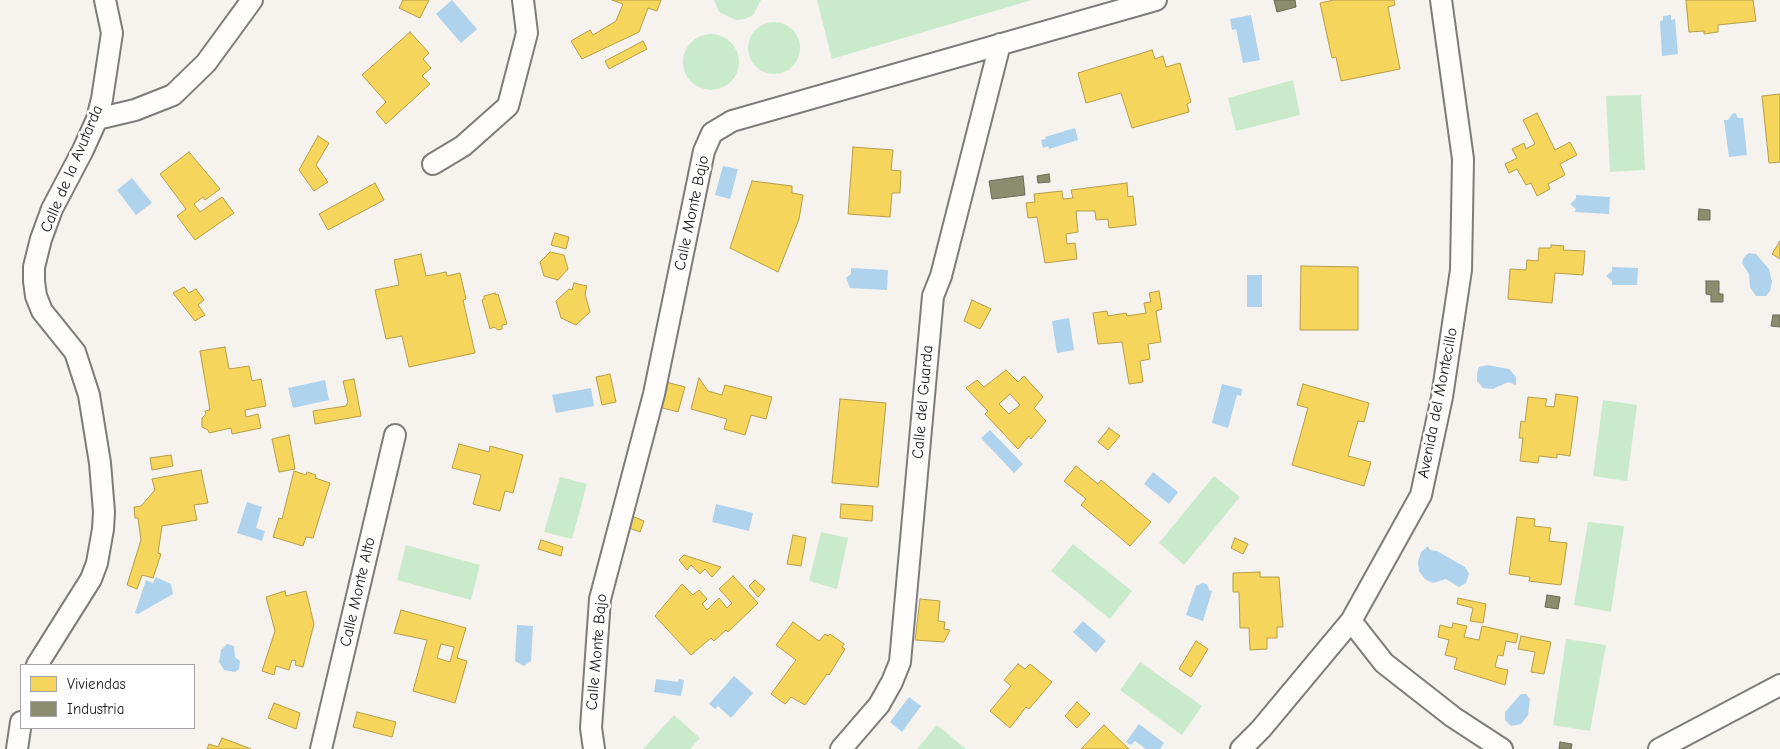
<!DOCTYPE html>
<html>
<head>
<meta charset="utf-8">
<style>
  body { margin:0 }
  #map { position:relative; width:1780px; height:749px; overflow:hidden; background:#f6f2ee; font-family:"Comic Neue",sans-serif }
  canvas { display:block }
  .legend { position:absolute; left:20px; top:664px; width:175px; height:65px; box-sizing:border-box; background:#fff; border:1px solid #a4a4a4; margin:0; padding:6px 9px; list-style:none; font-size:15px; color:#1c1c1c }
  .legend li { display:flex; align-items:center; gap:10px; height:25px }
  .legend b { width:25px; border:1px solid #a4a4a4 }
</style>
</head>
<body>
<div id="map">
<canvas width="1780" height="749"></canvas>
<ul class="legend">
<li><b style="height:14px;background:#f6d55c"></b>Viviendas</li>
<li><b style="height:14px;background:#8c8c6e"></b>Industria</li>
</ul>
</div>
<script>
const context = document.querySelector('canvas').getContext('2d');
context.lineJoin = 'round';
function fill(path, color) { context.fillStyle = color; context.fill(path, 'evenodd'); }
const toPath = rows => new Path2D(rows.map(r => 'M' + r).join(''));
function stroke(path, color, width, dash) { context.strokeStyle = color; context.lineWidth = width; context.lineCap = dash ? 'butt' : 'round'; context.setLineDash(dash || []); context.stroke(path); }
function label(font, color, halo, rows, align = 'center') {
  context.font = font + ' "Comic Neue",sans-serif'; context.lineWidth = 5; context.setLineDash([]); context.textBaseline = 'middle'; context.strokeStyle = halo; context.fillStyle = color; for (const [text, x, y, turn = 0] of rows) {
    context.save(); context.translate(x, y); context.rotate((+turn || 0) * Math.PI / 180); context.textAlign = isNaN(turn) ? turn : align; if (halo) context.strokeText(text, 0, 0); context.fillText(text, 0, 0); context.restore();
  }
}
fill(toPath([
  [714,0,761,0,753,15,745,19,736,20,719,12],
  [817,0,1032,0,832,59],
  '748 48a26 26 0 1 1 52 0a26 26 0 1 1-52 0Z',
  '683 62a28 28 0 1 1 56 0a28 28 0 1 1-56 0Z',
  [1293,80,1300,115,1236,131,1228,98],
  [1641,95,1645,170,1610,172,1606,96],
  [1603,400,1637,405,1627,481,1593,476],
  [1214,476,1240,497,1184,565,1159,543],
  [560,477,587,484,572,539,544,532],
  [1588,522,1624,526,1611,612,1574,605],
  [821,532,848,538,837,589,809,581],
  [1073,544,1132,591,1110,619,1051,571],
  [406,545,480,565,471,600,397,580],
  [1566,639,1606,645,1590,731,1553,725],
  [1140,662,1202,706,1182,735,1120,690],
  [674,715,700,738,690,749,643,749],
  [937,725,966,749,917,749]
]), '#caebcb');
fill(toPath([
  [452,0,477,29,461,43,436,14],
  [1251,15,1260,60,1243,63,1236,29,1232,30,1230,19],
  [1671,15,1671,20,1675,19,1678,54,1662,56,1660,21,1663,20,1663,16],
  [1733,113,1736,114,1738,118,1743,118,1747,155,1729,157,1724,120,1728,120],
  [1075,128,1078,140,1049,149,1048,146,1043,148,1041,140,1046,139,1045,137],
  [723,166,738,169,730,199,715,195],
  [132,178,152,203,136,215,117,190],
  [1576,195,1610,197,1609,214,1575,212,1576,209,1570,204,1576,199],
  [1749,253,1756,254,1769,269,1772,282,1770,291,1766,296,1756,296,1750,287,1749,274,1742,263,1744,257],
  [1612,267,1638,268,1637,285,1612,285,1612,281,1606,276,1612,271],
  [851,268,888,270,887,290,850,288,846,278,851,274],
  [1247,275,1262,275,1262,307,1247,307],
  [1069,318,1074,350,1057,353,1052,321],
  [1487,365,1509,369,1516,377,1516,385,1508,382,1493,389,1483,388,1477,381,1477,374,1479,367],
  [325,380,329,400,293,408,288,388],
  [1222,384,1242,389,1241,396,1237,395,1228,428,1212,423],
  [591,388,594,406,556,413,552,395],
  [990,430,1023,464,1014,473,981,438],
  [1153,472,1178,492,1169,504,1144,484],
  [247,502,262,507,256,528,265,531,262,541,237,533],
  [716,504,753,513,749,531,712,522],
  [1428,546,1430,550,1437,551,1465,567,1469,574,1466,583,1459,587,1446,579,1433,583,1425,579,1419,571,1418,562,1421,552],
  [156,577,171,584,173,594,138,614,135,613,146,580,153,583],
  [1202,583,1207,584,1209,590,1212,591,1203,621,1186,615,1196,586],
  [1083,621,1106,641,1096,653,1073,632],
  [517,625,533,626,531,661,524,666,515,661],
  [227,644,234,646,235,657,240,661,239,669,235,672,224,670,219,662,221,650],
  [734,676,753,693,731,718,718,706,715,709,709,704],
  [656,679,678,682,679,679,684,680,681,696,654,692],
  [1521,694,1526,694,1530,699,1528,715,1521,724,1511,726,1505,720,1505,712],
  [909,697,921,706,902,732,890,722],
  [1139,724,1164,743,1160,749,1146,749,1135,741,1131,745,1126,742]
]), '#afd2ed');
const homes = toPath([
  [403,0,429,0,420,18,399,8,403,0],
  [612,0,661,0,657,11,648,8,639,32,582,59,571,41,590,30,593,35,616,21,623,4,612,0],
  [1334,0,1394,0,1395,5,1388,7,1400,69,1341,81,1336,57,1332,58,1320,3,1334,0],
  [1686,0,1753,0,1756,21,1718,25,1718,32,1704,34,1704,31,1689,32,1686,0],
  [410,32,429,53,423,59,431,68,422,76,430,84,386,124,376,112,386,102,362,75,410,32],
  [643,41,647,49,609,69,605,61,643,41],
  [1152,50,1155,59,1163,56,1166,67,1180,63,1191,102,1187,104,1189,112,1132,128,1121,93,1086,103,1078,73,1152,50],
  [1780,94,1780,162,1769,163,1762,96,1780,94],
  [1537,113,1555,150,1570,142,1577,155,1560,164,1565,175,1548,184,1550,189,1537,196,1531,183,1526,185,1517,169,1509,173,1505,164,1517,158,1512,149,1524,143,1526,149,1535,144,1523,120,1537,113],
  [318,136,329,143,316,165,328,182,314,191,299,170,318,136],
  [853,147,893,150,891,170,901,171,900,193,892,193,890,217,848,214,853,147],
  [189,152,220,189,205,200,203,197,194,204,200,212,222,197,234,213,195,240,177,216,186,209,160,174,189,152],
  [752,181,792,186,792,193,803,195,799,219,778,272,730,248,752,181],
  [375,183,384,200,328,230,319,214,375,183],
  [1127,183,1128,197,1133,196,1136,225,1109,228,1108,219,1096,220,1095,211,1076,211,1078,232,1066,234,1067,244,1075,243,1077,259,1045,263,1037,217,1028,218,1026,203,1035,202,1034,194,1062,191,1063,199,1073,198,1071,190,1127,183],
  [555,233,569,237,566,249,551,245,555,233],
  [1780,241,1780,259,1772,254,1780,241],
  [1551,245,1564,246,1563,250,1585,251,1583,275,1555,273,1552,303,1508,299,1510,269,1526,270,1527,260,1538,261,1539,248,1551,248,1551,245],
  [550,252,564,255,568,269,558,280,544,276,540,262,550,252],
  [421,254,426,276,446,272,447,276,460,273,466,299,463,300,475,353,409,367,402,336,386,339,375,290,399,285,394,260,421,254],
  [1301,266,1358,267,1358,330,1300,330,1301,266],
  [574,283,587,286,585,294,590,312,576,325,561,318,556,301,569,289,572,290,574,283],
  [184,287,189,293,196,289,204,300,198,305,205,315,195,321,173,293,184,287],
  [1159,291,1162,309,1156,311,1161,342,1148,344,1150,359,1140,361,1143,382,1129,384,1122,342,1098,344,1093,313,1107,311,1108,316,1126,313,1127,316,1146,313,1144,303,1151,302,1149,293,1159,291],
  [495,293,496,295,498,294,507,324,502,325,502,329,498,330,494,327,490,329,482,300,484,299,484,296,495,293],
  [972,300,991,309,980,329,964,321,972,300],
  [225,347,229,369,249,366,252,381,261,379,266,406,245,410,246,417,258,414,261,428,232,434,231,428,209,433,208,430,202,427,202,418,206,414,205,411,210,410,200,351,225,347],
  [1006,370,1018,382,1024,376,1043,397,1034,408,1046,421,1031,439,1029,436,1018,449,985,414,988,411,966,388,977,380,984,387,1006,370],
  [1010,394,1020,405,1009,414,999,404,1010,394],
  [610,374,616,402,602,405,596,377,610,374],
  [699,378,708,391,722,395,725,385,772,397,766,419,751,415,745,435,724,429,727,419,691,409,699,378],
  [354,379,361,416,315,424,313,411,346,406,348,402,343,381,354,379],
  [666,382,685,387,678,412,659,407,666,382],
  [1303,384,1369,403,1364,422,1358,421,1348,456,1371,462,1364,486,1292,465,1308,408,1297,405,1303,384],
  [1556,394,1578,397,1570,456,1557,454,1557,458,1539,456,1538,463,1520,461,1523,438,1519,438,1521,421,1525,422,1528,397,1547,399,1545,406,1554,407,1556,394],
  [840,399,886,403,878,487,832,483,840,399],
  [1109,428,1120,436,1108,450,1098,442,1109,428],
  [289,435,295,469,279,472,272,439,289,435],
  [459,444,489,452,490,446,523,455,513,493,505,491,500,511,473,504,481,475,452,468,459,444],
  [171,455,173,466,152,470,150,458,171,455],
  [1076,466,1098,484,1101,480,1151,522,1130,546,1081,505,1086,499,1064,481,1076,466],
  [201,470,208,503,194,505,197,520,162,526,158,553,161,554,153,578,142,575,137,589,127,585,141,540,138,518,135,518,134,507,141,506,155,490,152,479,201,470],
  [294,471,306,475,307,472,316,475,315,478,330,483,313,538,306,537,303,546,273,537,279,518,282,519,294,471],
  [841,504,873,506,872,521,840,518,841,504],
  [632,516,644,521,640,532,629,528,632,516],
  [1517,517,1535,519,1534,526,1551,528,1549,541,1567,543,1561,585,1529,581,1530,577,1509,574,1517,517],
  [793,535,806,538,801,566,787,564,793,535],
  [1235,538,1248,544,1243,554,1231,548,1235,538],
  [541,540,563,547,561,556,538,549,541,540],
  [684,555,721,567,712,577,705,569,700,574,691,565,687,570,679,560,684,555],
  [1260,572,1260,577,1279,577,1283,627,1277,627,1277,638,1267,638,1267,649,1250,650,1249,628,1240,628,1239,592,1233,592,1233,573,1260,572],
  [733,576,758,603,728,632,726,630,714,641,711,638,691,655,655,616,682,584,693,595,699,590,707,599,702,604,707,610,719,598,727,608,732,603,719,589,733,576],
  [755,580,765,589,758,597,749,586,755,580],
  [285,591,286,596,306,591,314,624,303,667,295,665,296,661,292,660,289,670,276,666,274,675,262,671,275,631,266,597,285,591],
  [1458,598,1486,604,1483,623,1470,621,1473,608,1457,604,1458,598],
  [920,599,940,601,938,621,945,622,944,629,950,630,944,642,915,640,920,599],
  [401,610,466,628,457,658,467,661,455,703,413,691,427,640,394,633,401,610],
  [441,644,454,647,450,662,437,658,441,644],
  [793,622,819,641,825,634,828,636,830,634,844,644,842,647,845,649,829,675,827,674,805,705,791,697,785,704,771,694,796,660,776,645,793,622],
  [1453,623,1467,626,1464,637,1479,640,1482,626,1518,634,1516,643,1506,641,1503,656,1498,655,1495,667,1508,670,1505,685,1454,669,1457,658,1445,655,1449,640,1438,637,1440,625,1452,628,1453,623],
  [1521,636,1551,642,1544,674,1531,672,1535,652,1518,649,1521,636],
  [1196,641,1208,649,1191,677,1179,669,1196,641],
  [1018,664,1025,669,1030,664,1052,682,1029,709,1026,707,1010,728,990,711,1011,686,1004,680,1018,664],
  [1077,702,1090,714,1077,728,1065,716,1077,702],
  [274,703,300,713,296,729,268,718,274,703],
  [357,712,396,722,392,737,353,727,357,712],
  [1104,725,1129,749,1081,749,1104,725],
  [222,738,233,742,251,749,207,749,209,744,218,747,222,738]
]);
fill(homes, '#f6d55c');
stroke(homes, '#b59e49', 1);
const industry = toPath([
  [1274,0,1295,0,1296,7,1277,12,1274,0],
  [1049,174,1050,182,1038,183,1037,176,1049,174],
  [1023,176,1025,195,992,199,989,181,1023,176],
  [1699,209,1710,210,1710,220,1698,220,1699,209],
  [1706,281,1719,281,1719,294,1723,294,1723,302,1711,302,1711,295,1706,294,1706,281],
  [1773,315,1780,315,1780,327,1771,326,1773,315],
  [1547,595,1560,597,1558,609,1545,607,1547,595],
  [1560,742,1572,744,1571,749,1559,749,1560,742]
]);
fill(industry, '#8c8c6e');
stroke(industry, '#6a6a55', 1);
const street = toPath([
  [97,119,135,110,173,95,206,63,252,0],
  [433,164,463,146,508,106,527,33,523,0],
  [1351,621,1384,663,1453,717,1502,749],
  [37,665,91,579,97,563,103,529,104,512,100,463,89,395,75,352,42,311,36,296,34,281,34,267,41,239,52,209,83,150,97,119,102,99,112,33,105,0],
  [17,749,21,722],
  [321,749,395,435],
  [594,749,591,728,600,599,654,394,704,151,712,133,732,121,1156,0],
  [841,749,879,705,892,682,900,662,933,296,941,276,1000,44],
  [1241,749,1261,729,1351,621,1421,495,1442,397,1461,270,1463,159,1441,0],
  [1659,749,1780,685]
]);
stroke(street, '#7e7c7a', 24);
stroke(street, '#fefdfc', 20);
label('16px', '#1c1c1c', '#fff', [
  ["Calle de la Avutarda",72,169,-67],
  ["Calle Monte Bajo",692,213,-78],
  ["Calle del Guarda",923,402,-85],
  ["Avenida del Montecillo",1438,403,-79],
  ["Calle Monte Alto",358,592,-77],
  ["Calle Monte Bajo",597,652,-85]
]);
</script>
</body>
</html>
